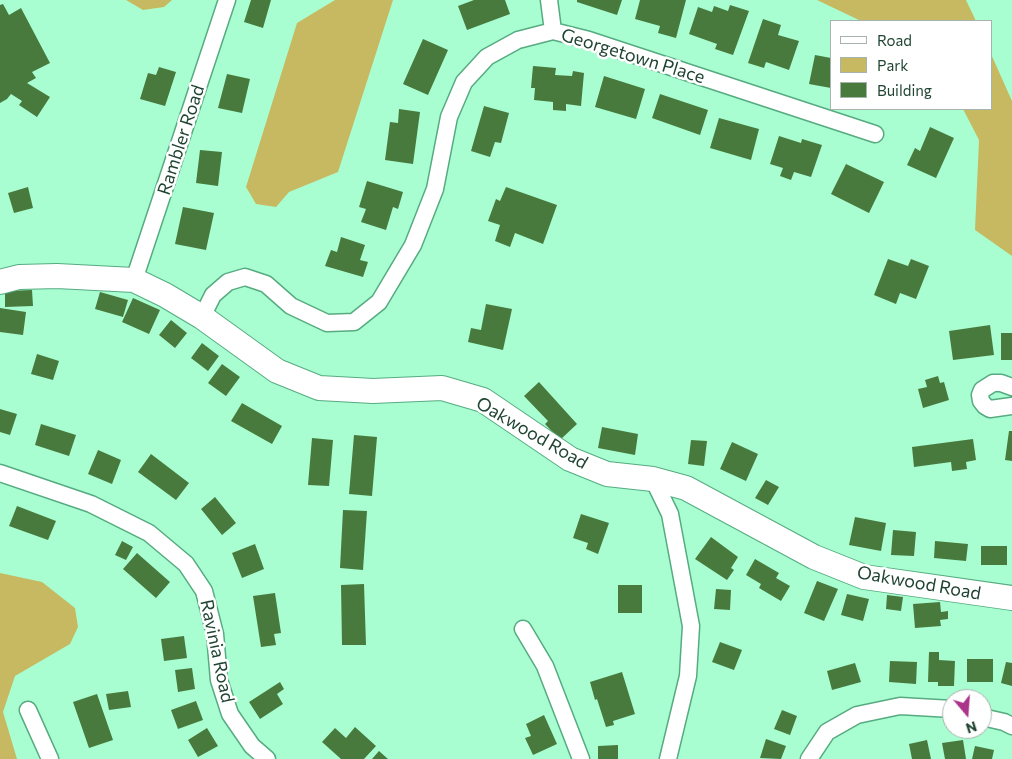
<!DOCTYPE html>
<html>
<head>
<meta charset="utf-8">
<style>
  body { margin:0 }
  #map { position:relative; width:1012px; height:759px; overflow:hidden; background:#a8fed0; font-family:Commissioner,sans-serif }
  canvas { display:block }
  .legend { position:absolute; left:830px; top:20px; width:162px; height:90px; box-sizing:border-box; background:#fff; border:1px solid #a6b4ad; margin:0; padding:6px 9px; list-style:none; font-size:15px; color:#204432 }
  .legend li { display:flex; align-items:center; gap:10px; height:25px }
  .legend b { width:25px; border:1px solid #a6b4ad }
  .north { position:absolute; left:942px; top:689px; width:50px; height:50px; box-sizing:border-box; background:#fff; border:1px solid #a6b4ad; border-radius:50%; rotate:162deg; font-size:14px; font-weight:700; line-height:20px; text-align:center; color:#204432 }
  .north::after { content:''; display:block; margin:auto; width:18px; height:22px; background:#ab348b; clip-path:polygon(50% 0,100% 100%,50% 72%,0 100%) }
</style>
</head>
<body>
<div id="map">
<canvas width="1012" height="759"></canvas>
<ul class="legend">
<li><b style="height:6px;background:#fff"></b>Road</li>
<li><b style="height:14px;background:#c7b961"></b>Park</li>
<li><b style="height:14px;background:#487a3e"></b>Building</li>
</ul>
<div class="north">N</div>
</div>
<script>
const context = document.querySelector('canvas').getContext('2d');
context.lineJoin = 'round';
function fill(path, color) { context.fillStyle = color; context.fill(path, 'evenodd'); }
const toPath = rows => new Path2D(rows.map(r => 'M' + r).join(''));
function stroke(path, color, width, dash) { context.strokeStyle = color; context.lineWidth = width; context.lineCap = dash ? 'butt' : 'round'; context.setLineDash(dash || []); context.stroke(path); }
function label(font, color, halo, rows, align = 'center') {
  context.font = font + ' Commissioner,sans-serif'; context.lineWidth = 5; context.setLineDash([]); context.textBaseline = 'middle'; context.strokeStyle = halo; context.fillStyle = color; for (const [text, x, y, turn = 0] of rows) {
    context.save(); context.translate(x, y); context.rotate((+turn || 0) * Math.PI / 180); context.textAlign = isNaN(turn) ? turn : align; if (halo) context.strokeText(text, 0, 0); context.fillText(text, 0, 0); context.restore();
  }
}
fill(toPath([
  [126,0,172,0,164,7,143,10],
  [335,0,393,0,338,172,289,192,276,207,256,204,246,187,297,23],
  [817,0,966,0,976,21,861,21],
  [991,54,1012,101,1012,256,975,230,979,140,963,109,991,109],
  [0,573,42,582,75,608,78,627,70,644,15,676,3,712,17,759,0,759]
]), '#c7b961');
fill(toPath([
  [251,0,271,0,263,28,244,22],
  [474,0,505,0,510,14,467,30,458,6],
  [577,0,622,0,617,15,577,2],
  [640,0,686,0,676,38,658,33,660,26,635,19],
  [3,4,9,15,21,8,50,63,32,72,36,78,27,83,50,97,37,117,19,105,22,101,11,94,7,99,0,103,0,5],
  [730,5,749,11,733,55,715,49,717,44,689,34,698,7,712,12,714,6,728,11],
  [763,19,781,25,778,35,799,41,789,70,766,62,764,68,748,63],
  [423,39,448,50,428,95,403,84],
  [815,55,831,58,831,88,809,84],
  [533,66,556,68,555,75,572,76,573,71,584,73,581,106,566,104,566,111,553,110,553,102,534,100,535,88,531,88],
  [159,67,176,72,165,106,140,99,148,73,156,75],
  [227,74,250,79,242,113,218,108],
  [604,76,645,89,636,119,595,107],
  [660,94,708,110,700,135,652,118],
  [484,106,509,113,501,143,495,142,490,157,471,151],
  [399,109,420,112,413,164,385,160,390,122,398,123],
  [719,118,759,129,751,160,710,148],
  [930,127,954,138,936,178,907,165,915,148,920,151],
  [779,136,801,143,802,139,822,145,811,177,794,172,791,180,780,176,783,168,770,164],
  [200,150,222,152,218,186,196,183],
  [846,164,884,182,869,213,831,194],
  [367,181,403,192,398,209,393,207,386,230,361,222,366,209,359,207],
  [28,187,33,208,14,213,8,193],
  [506,187,557,205,543,244,515,233,510,247,495,241,500,225,488,221,496,199,500,201],
  [183,207,214,213,206,250,175,244],
  [341,237,365,245,360,260,368,262,363,277,325,266,331,250,337,252],
  [888,259,908,266,911,259,929,266,916,299,900,293,896,304,874,295],
  [32,290,33,306,5,307,5,291],
  [100,292,128,300,123,317,95,309],
  [133,298,160,310,149,334,122,322],
  [486,304,512,309,503,350,468,342,471,328,481,330],
  [0,308,26,312,23,335,0,332],
  [171,320,187,333,175,348,159,335],
  [990,325,994,355,953,360,949,331],
  [1001,333,1012,333,1012,360,1001,360],
  [202,343,219,356,208,371,191,358],
  [37,354,59,361,53,380,31,374],
  [222,364,240,377,226,396,208,383],
  [938,376,940,383,944,382,949,400,923,408,918,389,927,387,925,380],
  [539,382,577,424,560,440,545,424,548,421,524,396],
  [242,403,282,426,272,444,231,421],
  [0,409,17,414,10,435,0,432],
  [41,424,76,435,69,456,35,445],
  [602,427,638,434,635,455,598,448],
  [1009,431,1012,431,1012,461,1005,460],
  [354,435,377,437,372,496,349,494],
  [312,438,333,440,329,486,308,485],
  [973,439,976,460,966,462,967,469,952,471,951,462,914,467,912,447],
  [691,440,707,441,704,466,688,464],
  [732,442,758,454,746,481,720,469],
  [98,450,121,460,112,484,88,474],
  [151,454,189,483,176,500,138,472],
  [766,480,779,487,768,505,755,498],
  [215,497,236,523,222,535,201,509],
  [17,506,56,521,48,540,9,526],
  [343,510,367,511,363,570,340,568],
  [581,514,609,523,598,554,586,549,588,543,573,538],
  [855,517,886,523,881,551,849,545],
  [893,530,916,532,914,556,891,555],
  [711,537,738,557,731,568,734,570,727,580,695,559],
  [122,541,133,547,126,560,115,555],
  [935,541,968,544,966,561,934,558],
  [255,544,264,569,242,578,232,553],
  [981,546,1007,546,1007,565,981,565],
  [137,553,170,582,156,598,123,569],
  [755,559,779,573,776,578,790,586,781,601,759,588,761,584,746,575],
  [817,581,838,589,824,621,804,613],
  [364,584,366,645,342,645,341,585],
  [618,585,642,585,642,613,618,613],
  [716,589,731,590,730,610,714,609],
  [275,593,281,633,274,634,276,645,261,647,253,596],
  [847,594,869,599,863,621,841,615],
  [887,595,903,597,901,611,886,609],
  [940,602,941,612,948,611,948,619,940,620,941,626,915,628,913,604],
  [184,636,187,658,164,661,161,639],
  [720,642,742,650,734,670,712,662],
  [929,652,939,652,939,660,955,661,954,686,938,686,938,682,928,682],
  [967,659,993,659,993,682,967,682],
  [890,661,917,662,916,684,889,682],
  [1006,662,1012,663,1012,686,1001,683],
  [855,663,861,682,832,690,827,671],
  [192,668,195,689,178,692,175,670],
  [622,672,635,714,613,721,614,725,606,727,597,699,595,700,590,682],
  [280,682,284,689,277,694,283,704,260,719,249,702],
  [128,691,131,707,109,710,106,694],
  [97,694,113,740,89,748,73,702],
  [196,701,203,720,178,729,171,710],
  [782,710,797,716,790,735,774,729],
  [544,715,557,744,533,755,525,738,531,736,526,724],
  [355,727,376,746,364,759,341,759,322,742,335,728,346,738],
  [207,728,218,746,198,757,188,740],
  [766,739,786,746,781,759,760,758],
  [927,740,931,759,912,759,909,744],
  [963,740,966,759,945,759,942,743],
  [618,745,618,759,598,759,598,746],
  [975,746,994,750,992,759,972,759],
  [379,751,388,759,372,759]
]), '#487a3e');
const street = toPath([
  [549,0,553,31],
  [134,280,227,0],
  [202,317,213,295,228,282,245,277,266,284,291,306,327,323,354,322,379,302,413,245,435,189,449,117,464,82,487,57,518,40,553,31,589,40,875,134],
  [1012,387,1001,383,993,383,982,390,980,395,981,401,985,406,990,409,1012,406],
  [0,473,91,504,149,533,186,564,204,591,215,634,219,680,230,714,252,746,267,759],
  [653,479,670,514,691,626,688,676,668,759],
  [523,629,545,666,581,759],
  [28,710,50,759],
  [982,717,1004,722,1012,726],
  [809,759,827,732,857,715,900,706,952,709]
]);
const secondary = toPath([
  [0,282,19,277,57,276,134,280,165,295,202,317,277,371,319,388,373,391,442,388,483,400,570,459,607,474,653,479,686,488,814,557,864,577,1012,598]
]);
stroke(street, '#56ab81', 19);
stroke(secondary, '#56ab81', 26);
stroke(street, '#fff', 16);
stroke(secondary, '#fff', 24);
label('18px', '#204432', '#fff', [
  ["Georgetown Place",633,56,17],
  ["Rambler Road",181,140,-72],
  ["Oakwood Road",532,433,30],
  ["Oakwood Road",919,583,10],
  ["Ravinia Road",217,651,78]
]);
</script>
</body>
</html>
